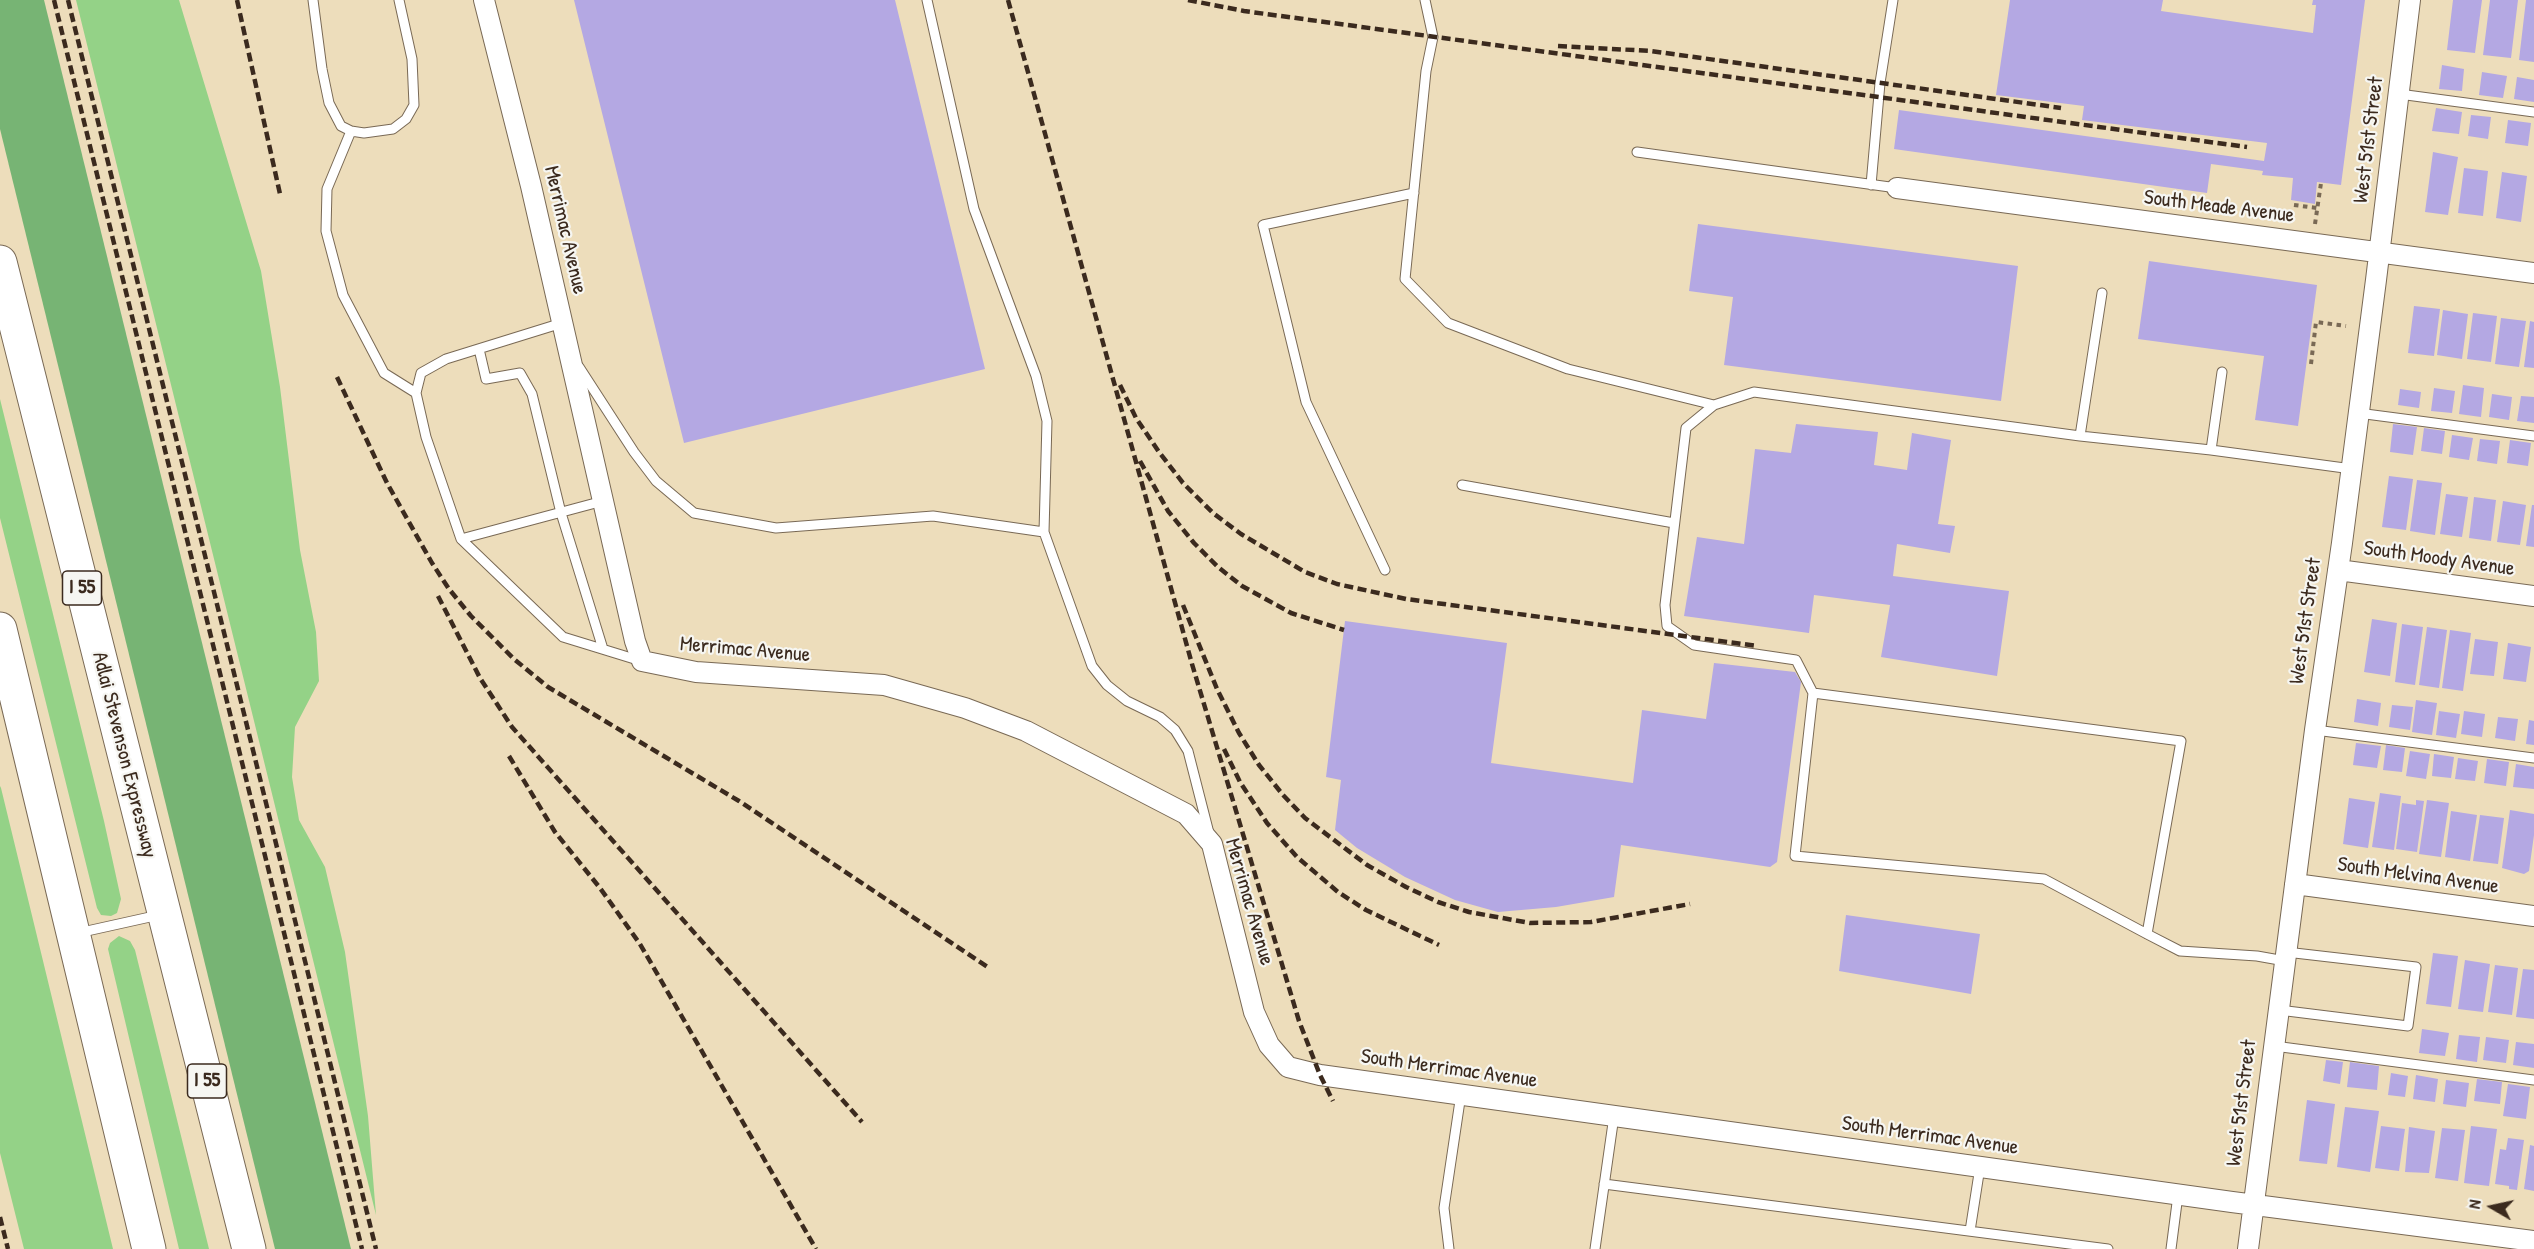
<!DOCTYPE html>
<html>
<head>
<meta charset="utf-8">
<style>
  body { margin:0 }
  #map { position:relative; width:2534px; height:1249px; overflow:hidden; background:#edddbb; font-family:"Patrick Hand",sans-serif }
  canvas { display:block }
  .north { position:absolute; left:2462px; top:1177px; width:60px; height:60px; -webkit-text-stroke:4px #f6f6f2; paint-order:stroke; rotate:279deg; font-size:16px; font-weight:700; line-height:24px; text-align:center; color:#3b2a1e }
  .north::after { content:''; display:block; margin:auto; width:21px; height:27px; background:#3b2a1e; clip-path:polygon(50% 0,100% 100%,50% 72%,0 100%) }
</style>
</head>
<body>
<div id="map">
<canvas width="2534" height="1249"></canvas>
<div class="north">N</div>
</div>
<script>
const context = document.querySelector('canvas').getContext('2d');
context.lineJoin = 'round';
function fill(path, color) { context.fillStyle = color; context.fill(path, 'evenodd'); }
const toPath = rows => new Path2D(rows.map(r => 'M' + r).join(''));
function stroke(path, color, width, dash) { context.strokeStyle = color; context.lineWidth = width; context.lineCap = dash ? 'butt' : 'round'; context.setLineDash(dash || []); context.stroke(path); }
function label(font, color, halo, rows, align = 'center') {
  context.font = font + ' "Patrick Hand",sans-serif'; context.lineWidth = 4.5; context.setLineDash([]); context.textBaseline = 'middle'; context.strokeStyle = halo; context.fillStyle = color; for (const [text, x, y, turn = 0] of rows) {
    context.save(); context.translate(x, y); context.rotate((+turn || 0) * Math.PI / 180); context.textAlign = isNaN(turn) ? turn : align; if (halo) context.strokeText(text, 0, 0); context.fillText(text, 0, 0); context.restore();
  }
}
fill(toPath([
  [76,0,179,0,261,271,280,387,300,550,316,632,319,681,295,727,292,777,299,820,325,867,345,952,368,1116,376,1215],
  [0,399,104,821,121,899,117,913,111,916,101,915,97,908,0,518],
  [0,786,1,788,113,1249,24,1249,0,1153],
  [119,936,130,941,135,950,209,1249,179,1249,108,949,110,943]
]), '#94d287');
fill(toPath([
  [0,0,44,0,351,1249,275,1249,0,129]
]), '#77b474');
fill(toPath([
  [574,0,895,0,985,369,684,443],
  [2010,0,2163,0,2161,11,2313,33,2316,5,2312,5,2313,0,2365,0,2341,185,2317,182,2315,204,2291,200,2293,178,2262,175,2263,171,2211,164,2207,193,1894,149,1899,110,2264,161,2267,143,2082,120,2084,106,1996,95],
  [2453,0,2482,0,2475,53,2447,50],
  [2490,0,2518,0,2511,58,2483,55],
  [2526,0,2534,0,2534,62,2519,60],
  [2442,65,2464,69,2462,91,2439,89],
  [2482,72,2507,76,2503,98,2479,95],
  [2517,77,2534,80,2534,102,2514,99],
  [2436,108,2462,112,2459,134,2432,131],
  [2471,115,2491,117,2488,139,2468,136],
  [2508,120,2531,123,2528,146,2505,143],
  [2433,152,2458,157,2448,215,2425,212],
  [2464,168,2488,171,2483,216,2458,213],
  [2502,172,2527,176,2521,222,2496,218],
  [1698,224,2018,266,2001,401,1724,365,1733,297,1689,291],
  [2149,261,2317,285,2298,426,2255,420,2264,356,2138,339],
  [2414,306,2440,309,2434,356,2408,353],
  [2443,310,2468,314,2462,359,2437,355],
  [2473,313,2497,316,2491,362,2467,359],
  [2501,318,2526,321,2519,367,2495,364],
  [2530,321,2534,322,2534,368,2524,367],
  [2463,385,2484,388,2481,417,2459,414],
  [2434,388,2455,391,2452,413,2431,411],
  [2400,389,2421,392,2419,408,2398,405],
  [2492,394,2512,397,2509,420,2489,417],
  [2521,396,2534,397,2534,423,2517,421],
  [1796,424,1878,432,1874,465,1907,470,1912,433,1951,440,1938,524,1955,526,1950,553,1897,544,1893,576,2009,591,1997,676,1881,657,1890,605,1814,595,1809,633,1684,616,1697,537,1744,544,1755,449,1791,453],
  [2393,424,2417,427,2413,455,2390,452],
  [2424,428,2445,431,2442,454,2421,451],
  [2452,435,2473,438,2469,460,2449,457],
  [2480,439,2500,441,2497,464,2477,461],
  [2510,440,2531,443,2528,466,2507,463],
  [2389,476,2413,479,2406,530,2382,527],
  [2417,480,2442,483,2435,535,2410,531],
  [2446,494,2468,497,2462,537,2440,534],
  [2474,497,2496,500,2491,541,2469,538],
  [2503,501,2526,505,2520,545,2497,542],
  [2532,505,2534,505,2534,547,2526,546],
  [2372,619,2397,623,2390,676,2364,672],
  [1345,621,1507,643,1491,763,1633,783,1642,710,1706,719,1714,663,1795,672,1801,682,1777,862,1770,867,1621,845,1614,897,1556,907,1498,912,1455,900,1405,877,1357,848,1335,830,1341,780,1326,777],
  [2402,624,2423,627,2415,685,2395,682],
  [2427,627,2447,630,2439,688,2419,685],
  [2450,630,2471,633,2463,691,2442,688],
  [2475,639,2498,642,2494,676,2470,674],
  [2508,643,2531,647,2526,682,2503,679],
  [2357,699,2381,703,2378,726,2354,722],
  [2416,700,2437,703,2432,735,2412,732],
  [2392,705,2413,707,2410,730,2389,727],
  [2439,711,2460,714,2456,738,2436,735],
  [2464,711,2485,714,2482,737,2461,734],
  [2498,717,2518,719,2515,741,2495,738],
  [2529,720,2534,721,2534,745,2526,744],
  [2356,743,2381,746,2377,768,2353,765],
  [2386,745,2405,748,2402,772,2383,770],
  [2410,751,2430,754,2426,779,2406,776],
  [2434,754,2454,757,2451,778,2432,776],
  [2458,758,2478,761,2475,781,2455,779],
  [2487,759,2509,762,2506,786,2484,783],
  [2516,764,2534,767,2534,789,2513,787],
  [2380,793,2401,796,2394,850,2372,847],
  [2349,798,2375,802,2368,848,2343,844],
  [2416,800,2424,801,2417,852,2396,849,2402,803,2416,805],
  [2427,800,2449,803,2441,857,2419,854],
  [2510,810,2534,814,2534,835,2529,871,2524,874,2502,868],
  [2451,811,2477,815,2470,861,2445,857],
  [2480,815,2504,818,2498,864,2473,861],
  [1846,915,1980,934,1971,994,1839,971],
  [2433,953,2458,956,2451,1007,2426,1004],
  [2465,960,2490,964,2483,1012,2458,1009],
  [2495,965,2518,968,2512,1015,2488,1012],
  [2523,969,2534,970,2534,1019,2516,1017],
  [2422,1029,2449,1033,2445,1056,2419,1053],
  [2459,1035,2480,1037,2477,1062,2456,1059],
  [2486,1037,2509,1040,2506,1063,2483,1060],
  [2516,1042,2534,1044,2534,1068,2513,1065],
  [2326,1060,2343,1062,2340,1084,2323,1081],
  [2350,1062,2379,1066,2377,1090,2347,1087],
  [2391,1073,2408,1076,2405,1097,2388,1095],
  [2416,1075,2438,1079,2435,1102,2413,1099],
  [2477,1079,2502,1082,2500,1104,2474,1101],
  [2446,1080,2469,1083,2466,1107,2443,1104],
  [2508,1084,2530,1087,2526,1119,2503,1116],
  [2307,1100,2335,1104,2327,1164,2299,1161],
  [2345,1107,2379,1111,2370,1172,2337,1167],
  [2381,1126,2405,1129,2399,1171,2375,1168],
  [2471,1126,2497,1129,2489,1186,2464,1183],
  [2409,1127,2435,1131,2429,1173,2405,1172],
  [2442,1128,2465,1130,2458,1181,2435,1178],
  [2508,1138,2524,1140,2517,1190,2509,1189,2509,1186,2495,1184,2500,1149,2506,1150],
  [2530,1145,2534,1146,2534,1191,2524,1189]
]), '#b4a8e3');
const service = toPath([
  [313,0,322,69,329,103,341,126,351,131,364,133,393,129,406,119,414,105,412,59,399,0],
  [927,0,974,209,1036,376,1047,421,1044,532,1092,666,1107,685,1127,701,1160,717,1175,730,1188,751,1209,833],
  [1425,0,1433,37,1426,71,1405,279,1448,323,1568,369,1714,405],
  [2399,94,2534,112],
  [351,131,327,189,326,231,343,295,384,373,416,393],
  [1637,152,1897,188],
  [1871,185,1880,83,1893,0],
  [562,323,446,359,421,373,416,393,426,437,461,539,603,501],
  [479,349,486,379,520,373,532,394,561,513,603,649],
  [579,367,634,452,656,481,694,513,776,528,933,516,1044,532],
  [2222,372,2211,450,2352,469],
  [2358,413,2534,436],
  [2080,436,2102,293],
  [1462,485,1674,523],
  [461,539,563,637,641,661],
  [1385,570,1306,402,1263,225,1414,193],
  [1813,693,1796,660,1694,645,1667,626,1665,605,1686,428,1714,405,1754,392,2080,436,2211,450],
  [2315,730,2534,758],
  [78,933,159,915],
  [2147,934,2181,741,1813,693,1795,856,2044,879,2147,934,2180,951,2257,956,2285,961],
  [2279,1010,2408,1026,2416,967,2286,952],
  [2274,1046,2534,1080],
  [1604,1184,2108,1249],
  [1970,1231,1980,1167],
  [1449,1249,1444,1208,1461,1094],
  [1595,1249,1614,1116],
  [2171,1249,2178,1195]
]);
const minor = toPath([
  [484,0,531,186,635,641,642,661,696,672,884,685,965,708,1026,731,1186,814,1212,844,1254,1012,1269,1045,1288,1067,1320,1075,2232,1202,2534,1241],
  [1897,188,2534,273],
  [2338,570,2534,596],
  [2295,884,2534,916],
  [2248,1249,2315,730,2342,543,2376,280,2410,0]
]);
const motorway = toPath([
  [0,262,249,1249],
  [0,629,149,1249]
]);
stroke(service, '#796955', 11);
stroke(minor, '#796955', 22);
stroke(motorway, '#796955', 35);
stroke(toPath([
  [2294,205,2317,208],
  [2315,224,2321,183],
  [2311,364,2316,322,2346,326]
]), '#796955', 4, [4.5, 4.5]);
stroke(service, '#fff', 9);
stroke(minor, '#fff', 20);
stroke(motorway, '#fff', 33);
stroke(toPath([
  [54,0,362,1249],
  [68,0,376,1249],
  [237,0,280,194],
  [1008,0,1192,664,1299,1021,1320,1075,1333,1101],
  [1188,0,1244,11,2247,147],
  [1558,46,1651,51,2061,108],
  [337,377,387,483,432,563,449,589,471,616,514,659,548,687,739,801,989,968],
  [1120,385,1136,418,1159,452,1183,483,1213,513,1241,534,1305,572,1337,584,1406,599,1758,646],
  [1140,461,1168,511,1194,543,1218,567,1242,586,1291,613,1344,630],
  [438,596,480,678,512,727,862,1122],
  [1183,605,1217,689,1239,733,1259,765,1283,795,1305,818,1367,865,1406,887,1438,902,1469,912,1530,923,1591,922,1690,904],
  [1224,749,1240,782,1267,823,1297,857,1338,892,1366,910,1439,945],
  [509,756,555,832,600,888,640,944,816,1249],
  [0,1217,8,1249]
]), '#3b2a1e', 4.5, [9, 4.5]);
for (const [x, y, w] of [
  [82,588,39],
  [207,1081,39]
]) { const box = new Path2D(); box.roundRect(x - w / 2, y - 17, w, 34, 4.5); context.fillStyle = '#f6f6f2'; context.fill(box); stroke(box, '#3b2a1e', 1.5); }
label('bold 20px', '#3b2a1e', null, [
  ["I 55",82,588],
  ["I 55",207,1081]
]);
label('21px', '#3b2a1e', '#f6f6f2', [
  ["West 51st Street",2369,140,-83],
  ["South Meade Avenue",2219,207,7],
  ["Merrimac Avenue",565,230,77],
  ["South Moody Avenue",2439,559,8],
  ["West 51st Street",2306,621,-82],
  ["Merrimac Avenue",745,650,5],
  ["Adlai Stevenson Expressway",124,755,76],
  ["South Melvina Avenue",2418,876,8],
  ["Merrimac Avenue",1249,902,74],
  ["South Merrimac Avenue",1449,1069,8],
  ["West 51st Street",2242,1103,-83],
  ["South Merrimac Avenue",1930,1136,8]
]);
</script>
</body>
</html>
